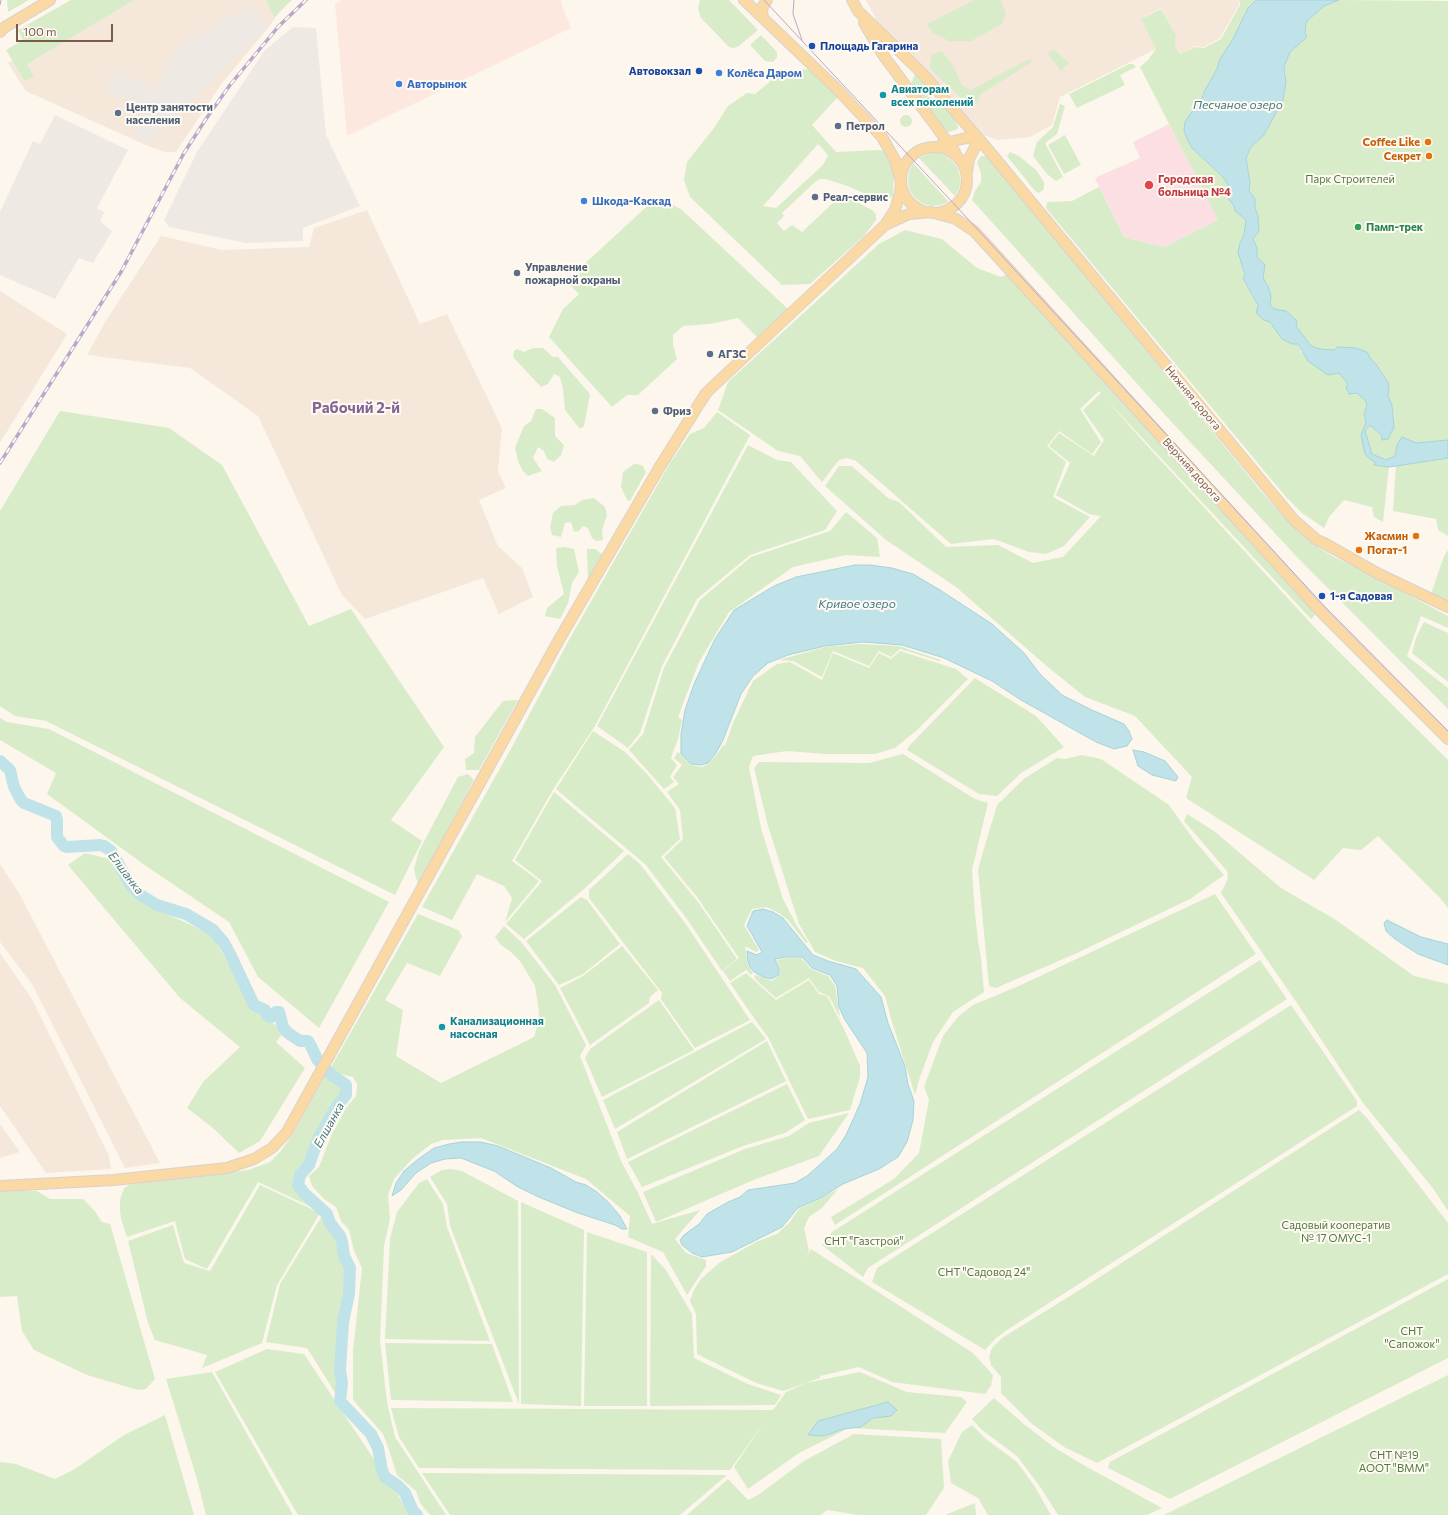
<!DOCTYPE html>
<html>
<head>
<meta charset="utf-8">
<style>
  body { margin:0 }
  #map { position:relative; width:1448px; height:1515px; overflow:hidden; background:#fdf6ec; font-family:Commissioner,sans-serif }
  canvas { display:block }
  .scale { position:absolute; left:16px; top:24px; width:97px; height:18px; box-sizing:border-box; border:2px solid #7a5c4d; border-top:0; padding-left:5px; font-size:12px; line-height:14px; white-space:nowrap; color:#7a5c4d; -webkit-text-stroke:3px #fffaf3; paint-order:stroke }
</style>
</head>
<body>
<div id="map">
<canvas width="1448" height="1515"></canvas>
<div class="scale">100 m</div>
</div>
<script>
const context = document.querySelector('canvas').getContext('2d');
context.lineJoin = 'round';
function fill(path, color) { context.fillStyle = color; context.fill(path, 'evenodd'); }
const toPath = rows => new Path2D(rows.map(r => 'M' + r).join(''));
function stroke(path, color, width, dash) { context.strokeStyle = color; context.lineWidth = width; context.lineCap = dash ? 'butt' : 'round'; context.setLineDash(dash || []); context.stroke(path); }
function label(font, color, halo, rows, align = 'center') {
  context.font = font + ' Commissioner,sans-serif'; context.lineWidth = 4; context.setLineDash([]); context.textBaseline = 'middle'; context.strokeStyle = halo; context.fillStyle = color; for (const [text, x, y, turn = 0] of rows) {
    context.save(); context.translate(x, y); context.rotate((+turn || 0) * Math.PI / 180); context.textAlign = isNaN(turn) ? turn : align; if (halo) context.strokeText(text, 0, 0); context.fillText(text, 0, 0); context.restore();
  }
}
fill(toPath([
  [112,0,288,0,268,28,222,83,176,152,165,152,148,146,28,92,25,90,8,63],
  [866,0,1238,0,1239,5,1220,38,1204,47,1196,46,1181,54,1175,45,1176,35,1161,8,1141,19,1156,49,1060,97,1052,125,1030,137,997,140,984,135,927,70,878,23],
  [367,210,420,324,447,314,502,428,498,471,506,488,479,500,498,546,522,568,533,597,499,614,483,578,365,619,342,595,258,416,190,368,87,355,105,322,161,236,222,250,309,247,314,228],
  [0,291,67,334,0,443],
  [0,864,19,893,160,1163,125,1168,32,984,0,942],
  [0,953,32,999,109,1156,111,1169,46,1173,0,1106],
  [0,1124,20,1152,0,1158]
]), '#f5e8da');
fill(toPath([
  [342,0,561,0,562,2,561,3,571,28,347,136,335,4]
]), '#fde8e0');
fill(toPath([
  [254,4,267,27,150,145,132,136,144,107,105,89,112,70,157,89,177,47],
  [293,27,316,28,326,135,360,206,303,228,303,241,246,243,169,227,164,220,197,152,265,50],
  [55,115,128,150,97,208,104,212,100,221,112,231,93,263,79,258,55,299,0,275,0,212,33,141,40,144]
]), '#efe9e4');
fill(toPath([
  [1169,124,1218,220,1164,247,1124,237,1095,178,1140,158,1133,142]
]), '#fbdfe3');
fill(toPath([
  [7,0,29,0,8,12],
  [71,0,134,0,27,64,34,76,25,81,6,50,23,40,18,30],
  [266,0,292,0,274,17],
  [700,0,729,0,758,30,739,46,734,48,729,47,701,18,698,9],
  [974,0,1000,0,1006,13,1002,24,971,41,949,41,933,33,927,24],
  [1239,0,1254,0,1254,2,1248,8,1233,39,1220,59,1217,69,1205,90,1200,103,1191,113,1192,148,1223,177,1228,185,1224,193,1234,206,1235,211,1246,220,1244,235,1240,243,1241,263,1245,275,1243,278,1264,320,1270,322,1282,339,1298,344,1301,352,1339,373,1365,400,1367,405,1364,414,1366,422,1361,435,1370,459,1375,462,1374,465,1389,467,1383,522,1374,517,1372,507,1344,500,1329,517,1324,528,1302,513,1286,497,1046,208,1047,202,1072,201,1099,187,1124,237,1164,247,1218,220,1140,67,1148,60,1156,49,1141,19,1161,9,1176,35,1175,45,1180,54,1196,47,1204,48,1221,39,1240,5],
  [1339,0,1448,1,1448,440,1416,443,1402,438,1397,445,1395,456,1386,460,1371,454,1365,431,1370,425,1382,436,1382,440,1394,421,1392,405,1388,396,1389,384,1376,364,1371,359,1334,350,1320,349,1311,346,1296,326,1279,311,1274,309,1270,305,1271,296,1268,286,1263,278,1260,261,1257,257,1257,248,1253,239,1259,231,1258,216,1255,208,1255,199,1249,191,1250,183,1246,158,1251,147,1264,135,1283,100,1286,74,1284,67,1290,52,1307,37,1305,33,1306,22,1324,6],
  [761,35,777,52,777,57,773,62,765,61,750,45],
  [1054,50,1069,63,1061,71,1047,52],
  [942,51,953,66,962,85,971,90,1029,59,1032,62,981,94,976,104,967,104,930,68,931,55],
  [1129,64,1133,64,1136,67,1120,75,1125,85,1077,108,1069,94],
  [801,69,812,70,838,95,836,99,812,125,836,152,880,150,889,153,894,169,893,196,885,201,880,200,847,186,826,179,820,179,815,182,782,213,784,216,777,223,784,231,792,225,802,232,835,201,844,198,851,199,872,210,876,214,876,220,864,236,810,284,782,285,690,197,684,180,687,162,714,128,728,106,747,93,755,94,784,70],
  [818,144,828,155,823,165,776,208,763,206],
  [915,74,920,75,929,86,930,95,936,104,943,104,953,114,958,126,958,129,949,132,943,129,911,90,911,84],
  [1060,104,1065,106,1057,134,1045,143,1063,177,1056,181,1047,174,1033,156,1037,142,1053,127],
  '900 121a6 6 0 1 1 12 0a6 6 0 1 1-12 0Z',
  [1065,135,1081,165,1064,174,1048,145],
  [1010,152,1019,156,1036,170,1044,182,1044,189,1039,193,1035,191,1007,156],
  [930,153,937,153,946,156,954,163,958,169,961,181,959,189,955,196,919,158],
  [981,156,988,156,1260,490,1289,522,1315,545,1334,557,1375,577,1448,616,1448,628,1421,616,1407,656,1448,688,1448,709,1297,557,1166,416,972,200,975,191,981,182,981,173,977,162],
  [913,163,949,202,941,205,932,206,923,204,915,198,910,191,908,182,909,172],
  [657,197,681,209,788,309,758,338,738,318,710,324,683,326,673,335,673,345,677,359,638,395,627,395,612,407,549,337,563,309,579,294,566,281],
  [905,230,942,239,977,268,1001,277,1008,274,1317,613,1311,619,1104,397,1142,440,1318,631,1448,760,1448,908,1440,898,1378,836,1361,850,1343,848,1314,880,1186,798,1192,777,1135,716,1085,697,1049,668,956,587,886,540,825,486,839,466,852,466,888,498,899,502,946,547,998,545,1033,563,1063,557,1101,516,1089,514,1056,495,1070,463,1049,446,1059,433,1094,456,1104,440,1083,410,1101,393,1099,391,1080,409,1101,442,1092,454,1059,431,1047,446,1066,462,1053,497,1090,517,1064,546,1046,554,1029,552,994,539,951,544,856,461,847,458,839,460,822,482,800,456,778,451,718,410,728,382,879,244],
  [533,348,543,348,553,357,558,357,590,394,584,426,580,429,565,410,563,389,560,377,554,374,548,384,541,387,513,357,514,351,517,349,524,352],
  [536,409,542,409,555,418,555,436,564,445,561,455,554,462,547,459,544,451,538,447,533,458,542,471,528,476,523,471,518,461,515,448,524,426,531,421],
  [60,411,169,428,222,465,309,626,351,609,444,747,391,820,422,841,395,895,46,721,15,716,0,706,0,511],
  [717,412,750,435,595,726,554,788,512,861,539,881,505,922,512,898,504,886,477,874,452,920,422,907,512,747,569,640,670,463,690,434,704,428],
  [748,445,777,460,791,462,837,511,825,530,750,555,697,599,662,666,640,733,628,748,597,726],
  [1448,458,1448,536,1438,530,1436,519,1393,511,1396,465],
  [634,464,642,465,646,472,630,501,627,500,621,487,623,472],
  [594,498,605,507,607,515,602,530,603,540,596,541,592,538,588,528,583,526,579,531,574,532,571,522,565,523,561,537,552,535,550,527,553,513,561,506,575,505,582,500],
  [846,512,877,538,880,557,846,555,793,567,729,612,699,662,678,717,682,720,678,739,671,758,677,765,670,777,674,782,664,789,629,750,643,734,664,668,700,600,751,557,830,531],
  [564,547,574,549,579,572,572,583,568,603,560,619,545,616,547,608,564,594,557,566,556,548],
  [587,549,595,549,602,554,588,579],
  [1448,550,1448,601,1431,594,1444,556],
  [1424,622,1448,633,1448,682,1412,653,1416,638],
  [860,644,899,646,941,660,939,661,900,649,891,657,879,651,869,666,833,651,822,677,793,661,779,660,825,647],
  [900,651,956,669,968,679,916,731,895,748,875,754,825,754,787,751,753,756,749,767,761,828,783,899,797,926,808,942,806,943,788,920,779,913,766,907,752,909,744,925,759,950,756,952,745,946,748,965,753,973,751,975,746,970,730,981,723,971,739,958,697,897,664,857,683,839,680,810,667,792,679,784,673,777,682,765,674,758,678,752,691,765,702,767,708,764,718,753,723,745,725,746,733,723,753,681,777,664,790,662,822,680,833,653,869,668,879,653,891,659],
  [975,678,1036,716,1064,747,1021,773,997,796,979,794,907,750,909,746],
  [518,700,479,770,466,770,465,759,474,753,475,737,503,701],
  [0,718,7,722,49,729,389,902,319,1028,258,977,229,922,146,866,47,794,56,773,0,740],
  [593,731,625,752,647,774,675,808,680,839,661,857,698,902,737,959,722,971,687,919,646,865,556,789],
  [903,754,975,799,988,803,972,870,975,914,978,941,981,958,984,992,953,1012,933,1042,920,1077,915,1095,892,1022,885,996,863,968,836,961,815,952,799,924,768,826,754,768,759,762,869,763],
  [1082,755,1101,759,1169,805,1194,840,1224,875,1190,899,1077,953,996,988,989,986,978,869,997,805,1025,778,1057,758,1065,759],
  [468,774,474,780,418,885,414,869,419,851,458,777],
  [554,792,624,851,584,889,524,939,506,924,542,881,515,860],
  [1187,814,1214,831,1281,888,1336,920,1414,976,1448,984,1448,1211,1432,1187,1363,1103,1299,1006,1221,893,1228,878,1227,871,1184,821],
  [85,853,114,860,140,898,150,906,212,935,252,1006,284,1032,276,1042,305,1068,260,1141,239,1153,213,1128,187,1108,203,1082,240,1047,180,998,68,865],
  [628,854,640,864,685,923,750,1020,695,1048,661,999,662,993,589,898,589,890],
  [1215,894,1256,954,835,1225,831,1217,894,1179,919,1153,929,1100,924,1087,943,1036,958,1017,973,1005,1021,985],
  [581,897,587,900,620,944,583,974,559,985,526,941],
  [418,914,458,930,462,936,440,976,407,963,385,1000,403,1010,396,1056,441,1083,534,1037,538,1024,539,1011,535,986,520,961,511,952,501,945,495,937,504,926,522,943,555,985,586,1045,580,1056,621,1161,637,1191,652,1224,700,1210,675,1239,686,1253,706,1260,706,1266,687,1295,663,1252,628,1237,630,1216,586,1179,481,1138,443,1140,431,1144,412,1159,394,1179,388,1195,390,1219,384,1246,380,1341,387,1402,395,1437,446,1515,430,1515,420,1503,416,1491,397,1475,387,1444,383,1434,353,1400,353,1351,362,1268,354,1251,349,1230,341,1221,336,1207,324,1199,312,1186,309,1176,319,1167,331,1136,346,1108,356,1096,357,1084,353,1077,341,1074,330,1069],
  [622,946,658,990,650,997,649,1003,590,1045,560,988,583,976],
  [787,958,801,958,811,969,828,976,835,986,840,1018,829,996,819,992,809,978,776,998,756,980,754,976,756,975,772,981,780,975,780,968,777,960],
  [1260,960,1287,999,868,1268,863,1277,822,1245,832,1232],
  [746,973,776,1000,809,980,819,994,827,996,845,1031,860,1066,860,1077,850,1110,808,1119,768,1037,756,1021,730,983],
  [659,1000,694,1050,602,1097,585,1058,590,1049],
  [1291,1005,1357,1101,1357,1106,1010,1328,996,1338,985,1350,872,1282,877,1268],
  [752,1022,766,1039,615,1129,603,1100],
  [767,1041,786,1081,627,1159,617,1132],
  [325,1076,338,1081,349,1084,351,1090,340,1106,325,1132,313,1163,305,1170,301,1181,310,1195,324,1209,320,1211,258,1182,207,1269,185,1259,175,1221,127,1237,121,1219,120,1209,120,1200,124,1188,131,1184,248,1170,270,1162,280,1152,293,1134],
  [787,1084,805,1120,785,1133,743,1146,642,1187,628,1162],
  [1359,1110,1367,1118,1448,1223,1448,1274,1097,1463,1064,1447,1031,1423,1001,1393,1001,1377,991,1365,989,1357,992,1348,1002,1338,1078,1291],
  [849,1113,819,1156,756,1179,656,1222,643,1192,745,1149,789,1136,809,1123],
  [451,1169,462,1171,518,1201,519,1404,450,1226,447,1204,430,1177,442,1170],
  [427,1179,443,1204,447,1227,490,1341,385,1339,390,1239,397,1212,419,1183],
  [260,1185,320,1213,277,1285,262,1343,202,1368,207,1355,155,1340,148,1323,128,1241,173,1225,184,1263,210,1271],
  [838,1189,822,1208,809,1217,804,1228,809,1251,806,1258,811,1249,973,1353,993,1375,991,1386,985,1394,892,1382,859,1367,820,1376,820,1378,783,1391,756,1383,697,1354,696,1314,690,1301,694,1290,700,1280,719,1263,756,1242,777,1234,789,1223,799,1209],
  [14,1190,37,1191,50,1199,83,1199,94,1210,102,1222,110,1224,155,1379,146,1389,138,1390,87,1375,34,1350,22,1331,17,1296,0,1297,0,1191],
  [521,1202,584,1230,581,1406,521,1404],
  [328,1210,340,1232,353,1269,352,1297,348,1309,341,1402,307,1348,266,1342,280,1284,323,1214],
  [587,1232,647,1252,647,1406,584,1406],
  [651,1254,666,1270,692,1314,694,1358,748,1384,781,1395,775,1405,650,1406],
  [1448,1279,1448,1358,1170,1499,1108,1468,1110,1462],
  [385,1343,492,1344,513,1402,391,1400],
  [267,1349,304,1354,411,1515,298,1515,215,1372],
  [212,1372,293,1515,206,1515,197,1479,166,1379],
  [860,1372,907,1392,961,1397,967,1402,945,1433,849,1428,799,1453,748,1489,734,1467,765,1421,730,1470,419,1468,399,1437,391,1408,773,1410,786,1392,806,1383],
  [888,1402,891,1416,873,1418,861,1427,843,1429,824,1436,808,1435,818,1421],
  [1448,1375,1448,1515,1164,1515],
  [994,1398,1025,1425,1055,1448,1087,1467,1162,1508,1147,1515,1058,1515,1041,1488,1017,1456,982,1430,972,1419],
  [165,1415,194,1515,0,1515,0,1462,16,1464,55,1479,75,1469,124,1435],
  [972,1425,986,1439,1017,1462,1035,1487,1051,1515,988,1515,978,1498,951,1483,948,1461,962,1432],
  [854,1434,941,1439,944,1488,926,1515,859,1515,827,1510,821,1515,687,1515,728,1479,748,1500,758,1495,804,1461],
  [422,1473,727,1475,680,1515,450,1515],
  [975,1503,976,1515,945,1515]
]), '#d8ecc9');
const water = toPath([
  [1256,0,1339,0,1324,6,1306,22,1305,33,1307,37,1290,52,1284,67,1286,82,1283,100,1264,135,1251,147,1246,158,1250,183,1249,191,1255,199,1255,208,1258,216,1259,231,1253,239,1257,248,1257,257,1265,265,1263,278,1268,286,1271,296,1270,305,1274,309,1286,311,1297,321,1296,326,1311,346,1320,349,1334,350,1338,347,1356,348,1367,352,1371,359,1376,364,1389,384,1388,396,1392,405,1394,427,1388,439,1382,440,1382,436,1370,425,1365,431,1372,454,1386,460,1395,456,1397,445,1402,437,1416,443,1448,440,1448,458,1389,467,1374,465,1375,462,1370,459,1365,454,1361,435,1366,422,1364,414,1367,405,1365,400,1357,393,1349,394,1346,387,1348,384,1339,373,1328,375,1308,361,1298,344,1292,344,1282,339,1270,322,1264,320,1256,313,1258,306,1243,278,1245,275,1238,252,1240,243,1244,235,1246,220,1235,211,1234,206,1224,193,1228,185,1223,177,1192,148,1187,139,1184,131,1185,122,1191,113,1200,103,1205,90,1217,69,1220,59,1233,39,1248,8,1256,0],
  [855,565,870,565,892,568,913,574,940,590,992,624,1024,653,1040,674,1062,695,1092,710,1124,724,1129,731,1132,739,1127,746,1114,749,1096,742,1021,700,992,681,944,658,902,645,863,642,825,646,788,655,768,663,753,676,741,694,723,740,716,753,708,763,701,765,691,764,681,754,681,734,685,710,694,684,715,639,734,610,774,586,796,577,855,565],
  [1133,750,1144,752,1165,761,1178,777,1176,781,1152,775,1138,766,1133,750],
  [763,909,773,912,783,918,813,955,828,961,856,969,881,997,888,1023,905,1066,908,1084,914,1101,913,1120,907,1142,898,1157,879,1169,843,1184,822,1197,798,1208,782,1227,732,1252,702,1257,692,1253,682,1245,680,1240,684,1235,699,1224,707,1214,728,1202,740,1197,748,1190,795,1183,807,1176,837,1149,846,1135,860,1104,868,1077,867,1053,845,1020,839,1007,837,986,830,975,812,968,802,957,786,957,775,959,779,968,779,975,771,979,763,977,754,972,750,967,748,961,747,951,757,955,762,952,747,926,753,911,763,909],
  [1387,920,1421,937,1448,944,1448,965,1418,954,1395,939,1386,931,1384,923,1387,920],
  [462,1142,481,1142,498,1146,551,1168,576,1182,586,1185,597,1192,609,1203,620,1216,627,1229,622,1229,615,1225,578,1213,541,1198,518,1187,494,1171,461,1158,445,1159,431,1163,416,1173,401,1190,392,1196,396,1183,404,1171,417,1160,434,1148,449,1144,462,1142],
  [888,1402,897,1410,891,1416,873,1418,861,1427,843,1429,824,1436,808,1435,818,1421,888,1402]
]);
fill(water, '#bfe3e8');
stroke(water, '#a5d3da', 1);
stroke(toPath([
  [0,761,10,770,14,787,21,800,24,803,56,816,57,820,57,837,64,846,67,847,100,845,104,846,111,851,130,884,139,894,157,905,186,914,213,930,224,943,231,956,254,1005,265,1010,267,1015,270,1017,273,1016,276,1012,279,1012,283,1027,288,1033,300,1041,308,1041,311,1046,317,1059,329,1073,346,1085,346,1095,337,1106,319,1137,309,1165,300,1175,298,1185,305,1194,327,1214,330,1223,340,1236,342,1242,344,1256,350,1268,349,1294,343,1322,340,1370,342,1383,340,1401,371,1434,378,1448,382,1470,385,1477,398,1486,405,1493,413,1511,417,1515]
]), '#bfe3e8', 12);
const major = toPath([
  [852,0,858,11,923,74,985,146,1294,520,1317,540,1324,543,1377,573,1448,607],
  [763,18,762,12,763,6,767,0],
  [864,23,883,55,955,152],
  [0,32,5,27,50,0],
  [942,144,966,138,979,139],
  '901 180a33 33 0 1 1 66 0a33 33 0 1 1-66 0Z',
  [967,172,969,159,979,139],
  [887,224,909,214,931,212,956,219,974,231,1323,614,1448,739],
  [0,1186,114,1180,227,1168,254,1159,272,1148,287,1132,560,638,659,468,706,393,885,225,895,210,900,193,901,183,895,160,882,137,836,88,744,0]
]);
stroke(major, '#dad1cd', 12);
stroke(major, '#fbd9a5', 10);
stroke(toPath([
  [764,0,955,205,1327,609,1448,731],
  [794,0,793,14,802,40],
  [0,5,1,0]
]), '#b9a8c9', 1);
const rail = toPath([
  [0,463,121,272,184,153,206,119,230,85,278,27,306,0]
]);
stroke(rail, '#b9a8c9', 3.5);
stroke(rail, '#fffaf3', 2, [6]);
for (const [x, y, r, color] of [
  [812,46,4,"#1a4fb4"],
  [699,71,4,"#1a4fb4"],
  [719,73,4,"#3f7fe0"],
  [399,84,4,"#3f7fe0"],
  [883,95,4,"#0f9aa8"],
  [118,113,4,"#5c6f8a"],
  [838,126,4,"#5c6f8a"],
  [1428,142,4,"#e8710a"],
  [1429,156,4,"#e8710a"],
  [1149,185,5,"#e0444e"],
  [815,197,4,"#5c6f8a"],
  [584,201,4,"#3f7fe0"],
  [1358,227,4,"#2e9e5b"],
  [517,273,4,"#5c6f8a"],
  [710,354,4,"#5c6f8a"],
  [655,411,4,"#5c6f8a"],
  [1416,536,4,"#e8710a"],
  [1359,550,4,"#e8710a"],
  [1322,596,4,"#1a4fb4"],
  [442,1027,4,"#0f9aa8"]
]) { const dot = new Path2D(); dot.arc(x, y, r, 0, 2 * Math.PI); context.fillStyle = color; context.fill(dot); stroke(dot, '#fffaf3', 1.5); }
label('bold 11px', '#164399', '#fffaf3', [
  ["Площадь Гагарина",820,46],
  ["Автовокзал",691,71,"right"],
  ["1-я Садовая",1330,596]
], 'left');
label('bold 11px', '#366cbe', '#fffaf3', [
  ["Колёса Даром",727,73],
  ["Авторынок",407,84],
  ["Шкода-Каскад",592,201]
], 'left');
label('bold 11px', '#0d838f', '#fffaf3', [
  ["Авиаторам",891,89],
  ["всех поколений",891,102],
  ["Канализационная",450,1021],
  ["насосная",450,1034]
], 'left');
label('bold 11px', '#4e5e75', '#fffaf3', [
  ["Центр занятости",126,107],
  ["населения",126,120],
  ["Петрол",846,126],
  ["Реал-сервис",823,197],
  ["Управление",525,267],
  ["пожарной охраны",525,280],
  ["АГЗС",718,354],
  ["Фриз",663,411]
], 'left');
label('bold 11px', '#c56008', '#fffaf3', [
  ["Coffee Like",1420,142],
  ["Секрет",1421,156],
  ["Жасмин",1408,536],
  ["Погат-1",1367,550,"left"]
], 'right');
label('bold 11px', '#be3a42', '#fffaf3', [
  ["Городская",1158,179],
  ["больница №4",1158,192]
], 'left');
label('11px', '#537a41', '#fffaf3', [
  ["Парк Строителей",1350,179],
  ["Садовый кооператив",1336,1225],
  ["№ 17 ОМУС-1",1336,1238],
  ["СНТ \"Газстрой\"",864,1241],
  ["СНТ \"Садовод 24\"",984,1272],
  ["СНТ",1412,1331],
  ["\"Сапожок\"",1412,1344],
  ["СНТ №19",1394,1455],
  ["АООТ \"ВММ\"",1394,1468]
]);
label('bold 11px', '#27864d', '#fffaf3', [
  ["Памп-трек",1366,227]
], 'left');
label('11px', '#7a5c4d', '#fffaf3', [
  ["Нижняя дорога",1193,398,50],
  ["Верхняя дорога",1192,470,48]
]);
label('italic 12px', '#437c86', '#fffaf3', [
  ["Песчаное озеро",1238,105],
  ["Кривое озеро",857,604],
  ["Елшанка",126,873,53],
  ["Елшанка",329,1125,-61]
]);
label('bold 15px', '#846695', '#fffaf3', [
  ["Рабочий 2‑й",356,408]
]);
</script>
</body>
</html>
